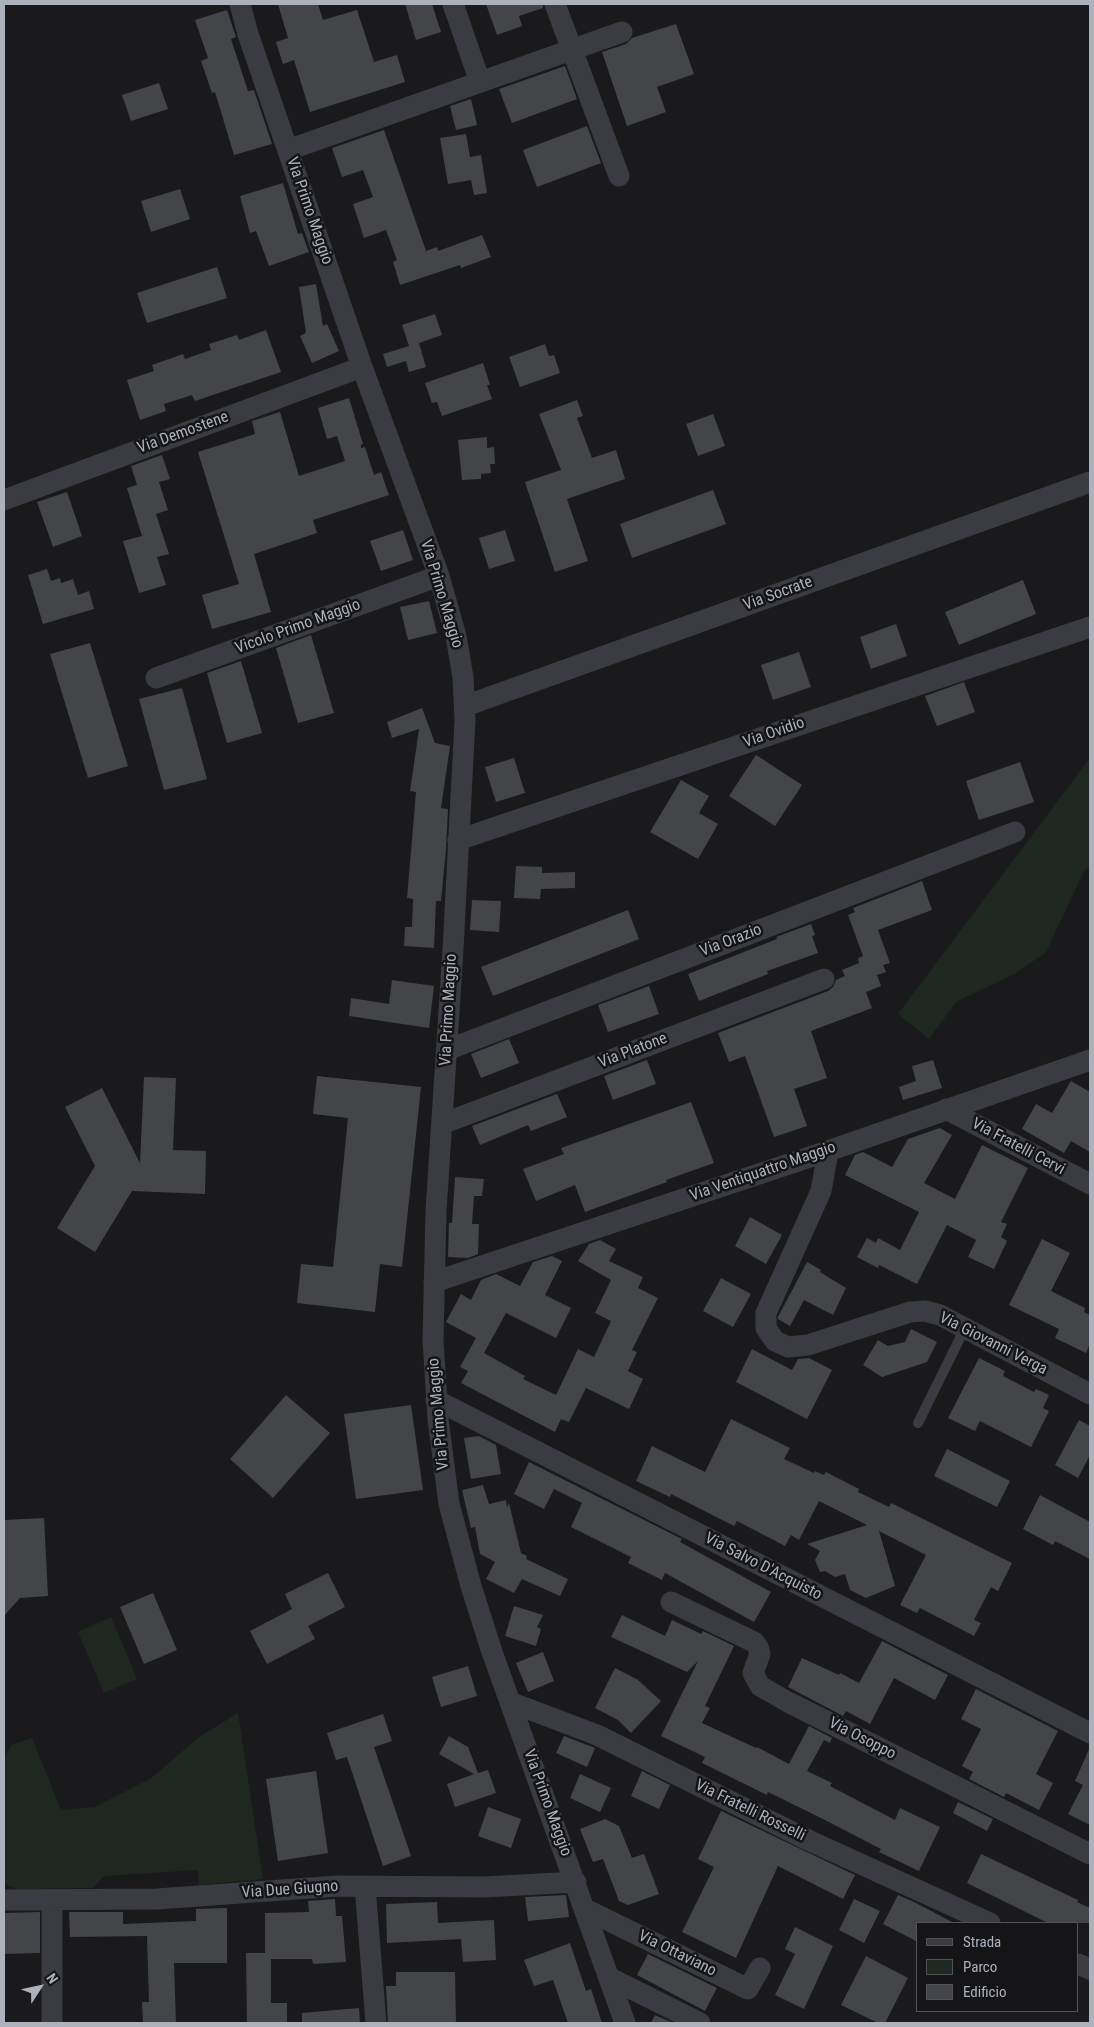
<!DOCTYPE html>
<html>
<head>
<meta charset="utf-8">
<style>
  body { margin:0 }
  #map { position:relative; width:1094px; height:2027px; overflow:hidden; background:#1a1a1c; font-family:"Roboto Condensed",sans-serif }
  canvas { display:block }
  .frame { position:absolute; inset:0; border:5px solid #acb1bc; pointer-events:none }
  .legend { position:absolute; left:916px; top:1922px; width:162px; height:90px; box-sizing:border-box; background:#151517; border:1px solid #515359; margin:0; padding:6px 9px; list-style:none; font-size:15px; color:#acb1bc }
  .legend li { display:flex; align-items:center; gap:10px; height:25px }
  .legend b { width:25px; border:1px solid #515359 }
  .north { position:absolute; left:15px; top:1962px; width:50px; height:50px; -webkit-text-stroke:4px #151517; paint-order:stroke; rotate:55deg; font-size:14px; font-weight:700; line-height:20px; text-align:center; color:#acb1bc }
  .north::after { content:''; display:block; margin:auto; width:18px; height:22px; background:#acb1bc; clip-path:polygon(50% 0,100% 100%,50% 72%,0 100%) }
</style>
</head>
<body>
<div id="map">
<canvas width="1094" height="2027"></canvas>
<div class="frame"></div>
<ul class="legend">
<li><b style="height:6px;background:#3b3c41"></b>Strada</li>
<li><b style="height:14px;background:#1f2820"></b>Parco</li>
<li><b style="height:14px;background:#444549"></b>Edificio</li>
</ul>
<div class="north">N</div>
</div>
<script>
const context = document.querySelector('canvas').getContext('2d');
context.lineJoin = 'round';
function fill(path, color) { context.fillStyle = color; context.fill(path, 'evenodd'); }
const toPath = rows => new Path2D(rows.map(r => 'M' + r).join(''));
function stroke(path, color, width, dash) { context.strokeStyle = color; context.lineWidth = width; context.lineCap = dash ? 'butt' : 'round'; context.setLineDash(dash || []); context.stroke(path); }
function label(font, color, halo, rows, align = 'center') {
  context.font = font + ' "Roboto Condensed",sans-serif'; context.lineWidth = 5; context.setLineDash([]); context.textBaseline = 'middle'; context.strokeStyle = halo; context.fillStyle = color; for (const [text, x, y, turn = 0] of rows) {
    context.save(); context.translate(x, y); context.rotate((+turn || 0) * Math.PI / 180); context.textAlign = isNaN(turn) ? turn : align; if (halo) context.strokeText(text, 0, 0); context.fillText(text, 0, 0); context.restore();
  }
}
fill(toPath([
  [1090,758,1090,865,1083,873,1046,952,1016,973,956,1002,929,1039,898,1014],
  [111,1617,137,1679,104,1693,78,1632],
  [238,1713,263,1879,199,1885,198,1870,104,1876,93,1888,16,1889,4,1883,4,1760,11,1745,32,1738,61,1810,95,1807,150,1779,199,1737]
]), '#1f2820');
fill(toPath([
  [278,4,318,4,323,20,357,10,374,62,397,55,405,82,310,112,294,60,283,64,276,42,288,38],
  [405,4,432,4,441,32,416,40],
  [486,4,543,4,543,8,519,16,522,26,497,35],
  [227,10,236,37,231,39,248,91,254,90,272,144,234,155,215,92,212,93,201,61,208,58,195,20],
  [676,24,694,74,657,87,666,112,627,126,602,52,626,44,632,38],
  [565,66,577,99,512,123,499,89],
  [159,83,168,109,131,121,122,95],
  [471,99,477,125,456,130,450,106],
  [587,126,601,163,537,187,523,150],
  [384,130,426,251,437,247,438,251,482,235,491,257,461,268,460,265,400,285,393,262,397,260,386,230,364,238,353,204,373,197,363,170,342,177,332,148],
  [466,134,470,157,481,155,487,193,474,195,471,180,448,184,440,138],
  [283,183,298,234,302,233,309,252,269,266,256,231,250,233,240,196],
  [180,189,190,219,151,232,141,201],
  [217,267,227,298,147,323,137,293],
  [316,284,323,326,327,324,339,351,312,363,300,336,306,333,299,287],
  [435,314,442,335,419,343,426,367,409,372,406,361,387,367,383,354,409,346,402,325],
  [266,330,281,372,195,401,192,395,164,404,166,411,140,420,127,380,154,371,152,365,183,354,185,359,211,350,209,344,237,335,239,340],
  [545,344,549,356,554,355,560,373,520,387,509,357],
  [483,363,490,385,487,385,492,399,442,416,437,402,432,403,425,383],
  [349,398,363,444,361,445,361,448,365,447,374,475,381,472,389,495,313,520,317,533,254,554,271,612,212,629,202,595,239,584,198,452,255,434,252,421,280,412,299,476,345,461,337,436,327,439,318,408],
  [577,400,583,416,577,418,592,458,616,450,625,479,567,499,588,561,555,572,525,482,561,470,539,414],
  [713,414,725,446,698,456,686,424],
  [487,437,487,448,494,447,495,464,490,464,491,473,481,474,481,479,462,480,458,440],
  [162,455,170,479,159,482,168,510,156,514,169,554,157,557,166,585,139,593,123,541,142,536,127,488,137,485,131,466],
  [713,490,726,524,632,558,620,524],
  [67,492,82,536,53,547,37,502],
  [403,530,413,560,381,571,370,541],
  [505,530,515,561,489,569,479,538],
  [47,569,51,581,60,578,61,583,73,579,78,595,89,591,94,609,43,624,28,575],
  [1023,580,1036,614,959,645,945,612],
  [429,601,437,633,408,640,400,607],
  [896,624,907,656,871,669,860,637],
  [311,635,334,713,298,723,276,648],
  [90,643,128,766,88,778,50,654],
  [799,652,811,687,773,700,761,665],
  [241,661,262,733,227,743,207,673],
  [964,682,975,712,937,726,925,696],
  [182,688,207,779,164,790,139,699],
  [422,708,435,743,450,746,441,808,448,809,446,849,441,901,436,901,434,948,404,946,405,927,412,927,413,899,407,898,416,792,410,791,419,729,392,738,387,722],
  [756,755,802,785,775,826,729,796],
  [514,758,525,793,496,802,485,767],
  [1020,762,1034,802,979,820,966,781],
  [681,780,709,796,699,813,718,824,698,859,650,832],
  [516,866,542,867,542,873,575,872,575,888,541,889,540,899,514,898],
  [922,881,932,910,878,930,890,963,883,965,886,972,877,975,881,986,866,992,872,1008,811,1031,827,1078,794,1089,807,1126,774,1137,745,1056,729,1062,718,1033,828,991,833,987,836,980,845,976,842,970,859,963,858,958,863,956,848,915,855,912,853,908],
  [472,900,501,901,499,932,470,930],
  [628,910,639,939,493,996,481,967],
  [811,924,815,935,812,936,818,953,767,971,768,974,699,1001,688,974,777,939,776,937],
  [392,980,434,986,429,1028,349,1016,351,998,389,1004],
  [649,986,659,1014,608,1032,598,1005],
  [509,1039,519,1063,481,1078,471,1054],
  [647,1060,656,1084,613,1100,604,1076],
  [933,1060,942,1088,903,1100,899,1087,916,1081,912,1066],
  [317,1076,421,1087,402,1267,380,1264,375,1312,297,1303,301,1264,333,1267,348,1118,313,1114],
  [144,1077,176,1078,173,1150,206,1151,205,1194,132,1191,95,1252,57,1228,95,1166,65,1107,102,1088,140,1163],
  [1071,1081,1090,1092,1090,1152,1071,1141,1064,1153,1022,1129,1036,1104,1052,1113],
  [557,1094,567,1117,531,1131,528,1125,480,1145,472,1126],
  [691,1102,714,1163,666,1180,667,1182,585,1212,575,1185,536,1201,523,1169,564,1154,561,1148],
  [940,1128,952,1135,924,1183,955,1199,982,1145,1028,1168,1001,1222,1007,1224,1001,1237,1007,1241,994,1269,968,1257,976,1240,947,1225,917,1284,879,1265,878,1268,857,1257,867,1238,876,1243,878,1238,900,1250,919,1212,845,1175,855,1155,863,1152,892,1167,908,1139],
  [455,1177,484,1179,482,1196,474,1196,472,1224,479,1224,478,1254,468,1258,448,1257,449,1223,452,1223],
  [750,1217,782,1235,766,1264,735,1246],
  [1042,1239,1070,1253,1051,1291,1085,1308,1084,1312,1090,1315,1090,1343,1086,1353,1055,1338,1059,1329,1009,1305],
  [600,1240,616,1249,609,1261,643,1277,638,1288,658,1298,632,1350,637,1352,628,1371,643,1379,629,1409,586,1388,569,1422,561,1419,555,1432,461,1383,468,1371,460,1367,476,1338,446,1322,461,1294,471,1300,481,1280,496,1274,520,1286,533,1262,552,1256,562,1261,545,1295,571,1308,556,1338,506,1313,484,1353,525,1376,523,1379,556,1395,578,1349,594,1357,611,1321,595,1313,611,1280,578,1261,589,1244],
  [807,1262,821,1270,820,1272,846,1288,833,1315,804,1300,790,1326,778,1319,778,1317],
  [721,1278,751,1294,733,1327,703,1311],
  [911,1329,937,1342,927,1362,882,1377,863,1365,878,1340,888,1346,905,1342],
  [752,1349,792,1370,798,1359,809,1358,832,1370,807,1419,736,1382],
  [979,1358,1005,1371,1003,1376,1034,1392,1036,1389,1049,1395,1043,1408,1049,1411,1031,1447,980,1421,975,1431,948,1418],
  [286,1395,330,1433,273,1498,230,1459],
  [411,1405,423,1490,356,1499,344,1414],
  [731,1419,790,1448,784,1459,814,1473,815,1471,824,1475,826,1472,859,1489,858,1492,889,1507,891,1503,1012,1563,998,1591,991,1587,974,1620,981,1623,974,1636,920,1608,917,1613,900,1605,926,1555,879,1531,895,1586,866,1598,850,1590,845,1574,835,1577,825,1571,820,1572,815,1560,820,1551,807,1544,867,1525,819,1501,799,1540,791,1535,785,1546,737,1521,734,1526,671,1494,670,1497,636,1481,652,1446,705,1472],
  [1079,1420,1090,1426,1090,1455,1078,1478,1055,1465],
  [479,1436,496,1445,501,1474,471,1479,464,1438],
  [947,1449,1010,1481,997,1507,934,1476],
  [529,1462,682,1539,680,1542,771,1592,754,1622,665,1573,662,1580,628,1563,631,1557,571,1527,582,1503,554,1489,544,1509,514,1494],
  [483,1485,489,1504,506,1500,507,1508,509,1503,521,1553,527,1556,526,1559,568,1579,560,1596,522,1579,514,1593,486,1579,495,1562,480,1554,475,1527,471,1528,462,1490],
  [1040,1495,1090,1522,1090,1559,1055,1541,1053,1545,1023,1529],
  [44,1518,48,1596,20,1598,4,1616,4,1520],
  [328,1573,345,1607,308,1626,315,1639,267,1664,250,1631,292,1609,285,1594],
  [153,1593,177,1650,144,1664,120,1607],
  [514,1606,543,1615,537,1627,541,1629,536,1646,505,1636],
  [622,1615,665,1636,672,1620,701,1634,703,1631,734,1646,705,1706,710,1708,702,1723,756,1748,757,1747,789,1764,809,1726,832,1738,830,1743,824,1740,807,1771,832,1783,830,1786,895,1820,900,1808,940,1827,919,1871,879,1852,881,1849,823,1819,768,1792,767,1795,702,1763,705,1757,661,1736,698,1661,687,1672,611,1637],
  [882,1641,948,1675,935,1700,894,1678,870,1724,846,1711,843,1716,788,1687,802,1658,839,1675,840,1673,859,1683],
  [543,1652,554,1681,528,1692,516,1663],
  [468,1666,477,1696,441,1707,432,1677],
  [615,1668,638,1680,661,1701,631,1733,618,1720,595,1708],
  [976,1689,1058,1731,1036,1774,1053,1783,1039,1810,1006,1793,1004,1797,969,1779,973,1772,962,1766,981,1729,961,1719],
  [383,1714,392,1741,374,1747,411,1856,383,1866,347,1757,336,1760,327,1733],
  [449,1736,468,1747,478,1773,488,1770,496,1793,455,1807,447,1784,474,1774,439,1754],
  [564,1736,595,1748,587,1767,556,1753],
  [1090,1747,1090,1825,1068,1814,1083,1785,1075,1781],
  [316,1771,328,1853,278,1861,266,1779],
  [642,1771,670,1785,659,1809,631,1796],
  [580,1774,611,1788,600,1812,570,1798],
  [958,1802,993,1819,987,1831,953,1813],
  [488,1807,521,1819,511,1848,478,1836],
  [721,1811,855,1875,843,1899,778,1866,736,1958,682,1932,714,1867,698,1859],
  [605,1819,619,1826,632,1858,644,1854,659,1894,628,1905,619,1901,603,1859,593,1862,580,1829],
  [981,1854,1078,1900,1077,1902,1090,1908,1090,1923,1048,1923,967,1883],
  [566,1895,569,1917,528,1921,525,1897],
  [898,1895,914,1902,954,1923,918,1923,918,1942,883,1924],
  [335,1899,336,1916,342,1916,346,1962,313,1964,312,1959,271,1959,271,2003,287,2003,287,2023,247,2023,246,1953,265,1953,265,1913,309,1912,308,1901],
  [854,1899,880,1911,864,1943,839,1930],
  [437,1902,438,1923,494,1920,496,1960,463,1962,461,1939,387,1943,386,1904],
  [227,1908,227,1963,174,1963,176,2023,143,2023,142,2002,149,2002,147,1936,70,1937,69,1912,123,1912,123,1924,196,1921,196,1909],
  [40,1912,40,1953,4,1954,4,1913],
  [795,1927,833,1946,804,2009,775,1995,795,1954,785,1949],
  [570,1943,586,1991,591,1989,602,2023,568,2023,553,1980,534,1986,524,1960],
  [648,1954,717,1988,705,2011,637,1975],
  [866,1956,908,1978,885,2023,878,2023,841,2005],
  [396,1972,455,1972,456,2023,388,2023,386,1986,396,1986],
  [359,2008,360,2023,302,2023,302,2013],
  [655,2015,673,2023,651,2023]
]), '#444549');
stroke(toPath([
  [918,1423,965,1328]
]), '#3b3c41', 10);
stroke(toPath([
  [240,4,248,34,362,367,439,576,456,636,463,677,465,720,453,950,436,1211,433,1340,438,1419,449,1504,471,1586,492,1652,625,2023],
  [453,4,480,82],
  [555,4,619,176],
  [288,150,622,32],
  [4,500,362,367],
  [156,678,439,576],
  [465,706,1090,482],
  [458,840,1090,627],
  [447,1050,1015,832],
  [946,1109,1090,1184],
  [442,1124,824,979],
  [828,1151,821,1191,766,1313,766,1328,775,1341,788,1347,808,1345,910,1312,925,1311,940,1315,1090,1394],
  [434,1282,828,1151,1090,1060],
  [436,1400,1090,1733],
  [671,1602,754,1642,758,1647,760,1654,753,1673,760,1686,788,1702,1090,1854],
  [510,1702,597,1735,808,1840,990,1923],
  [365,1886,376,2023],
  [4,1900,157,1899,338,1886,484,1887,576,1882],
  [52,1900,52,2023],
  [585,1909,748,1989,760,1968],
  [1078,1964,1090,1969],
  [610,1978,700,2023]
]), '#3b3c41', 21);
label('16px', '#acb1bc', '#151517', [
  ["Via Primo Maggio",309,211,71],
  ["Via Demostene",183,433,-20],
  ["Via Primo Maggio",441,594,73],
  ["Via Socrate",778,594,-20],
  ["Vicolo Primo Maggio",298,627,-20],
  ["Via Ovidio",774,733,-19],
  ["Via Orazio",731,941,-21],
  ["Via Primo Maggio",449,1010,-87],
  ["Via Platone",633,1051,-21],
  ["Via Fratelli Cervi",1018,1147,28],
  ["Via Ventiquattro Maggio",763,1172,-19],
  ["Via Giovanni Verga",993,1344,27],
  ["Via Primo Maggio",439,1414,-95],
  ["Via Salvo D'Acquisto",763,1567,27],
  ["Via Osoppo",862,1739,27],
  ["Via Primo Maggio",547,1803,70],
  ["Via Fratelli Rosselli",750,1811,26],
  ["Via Due Giugno",290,1890,-4],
  ["Via Ottaviano",677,1954,26]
]);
</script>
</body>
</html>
